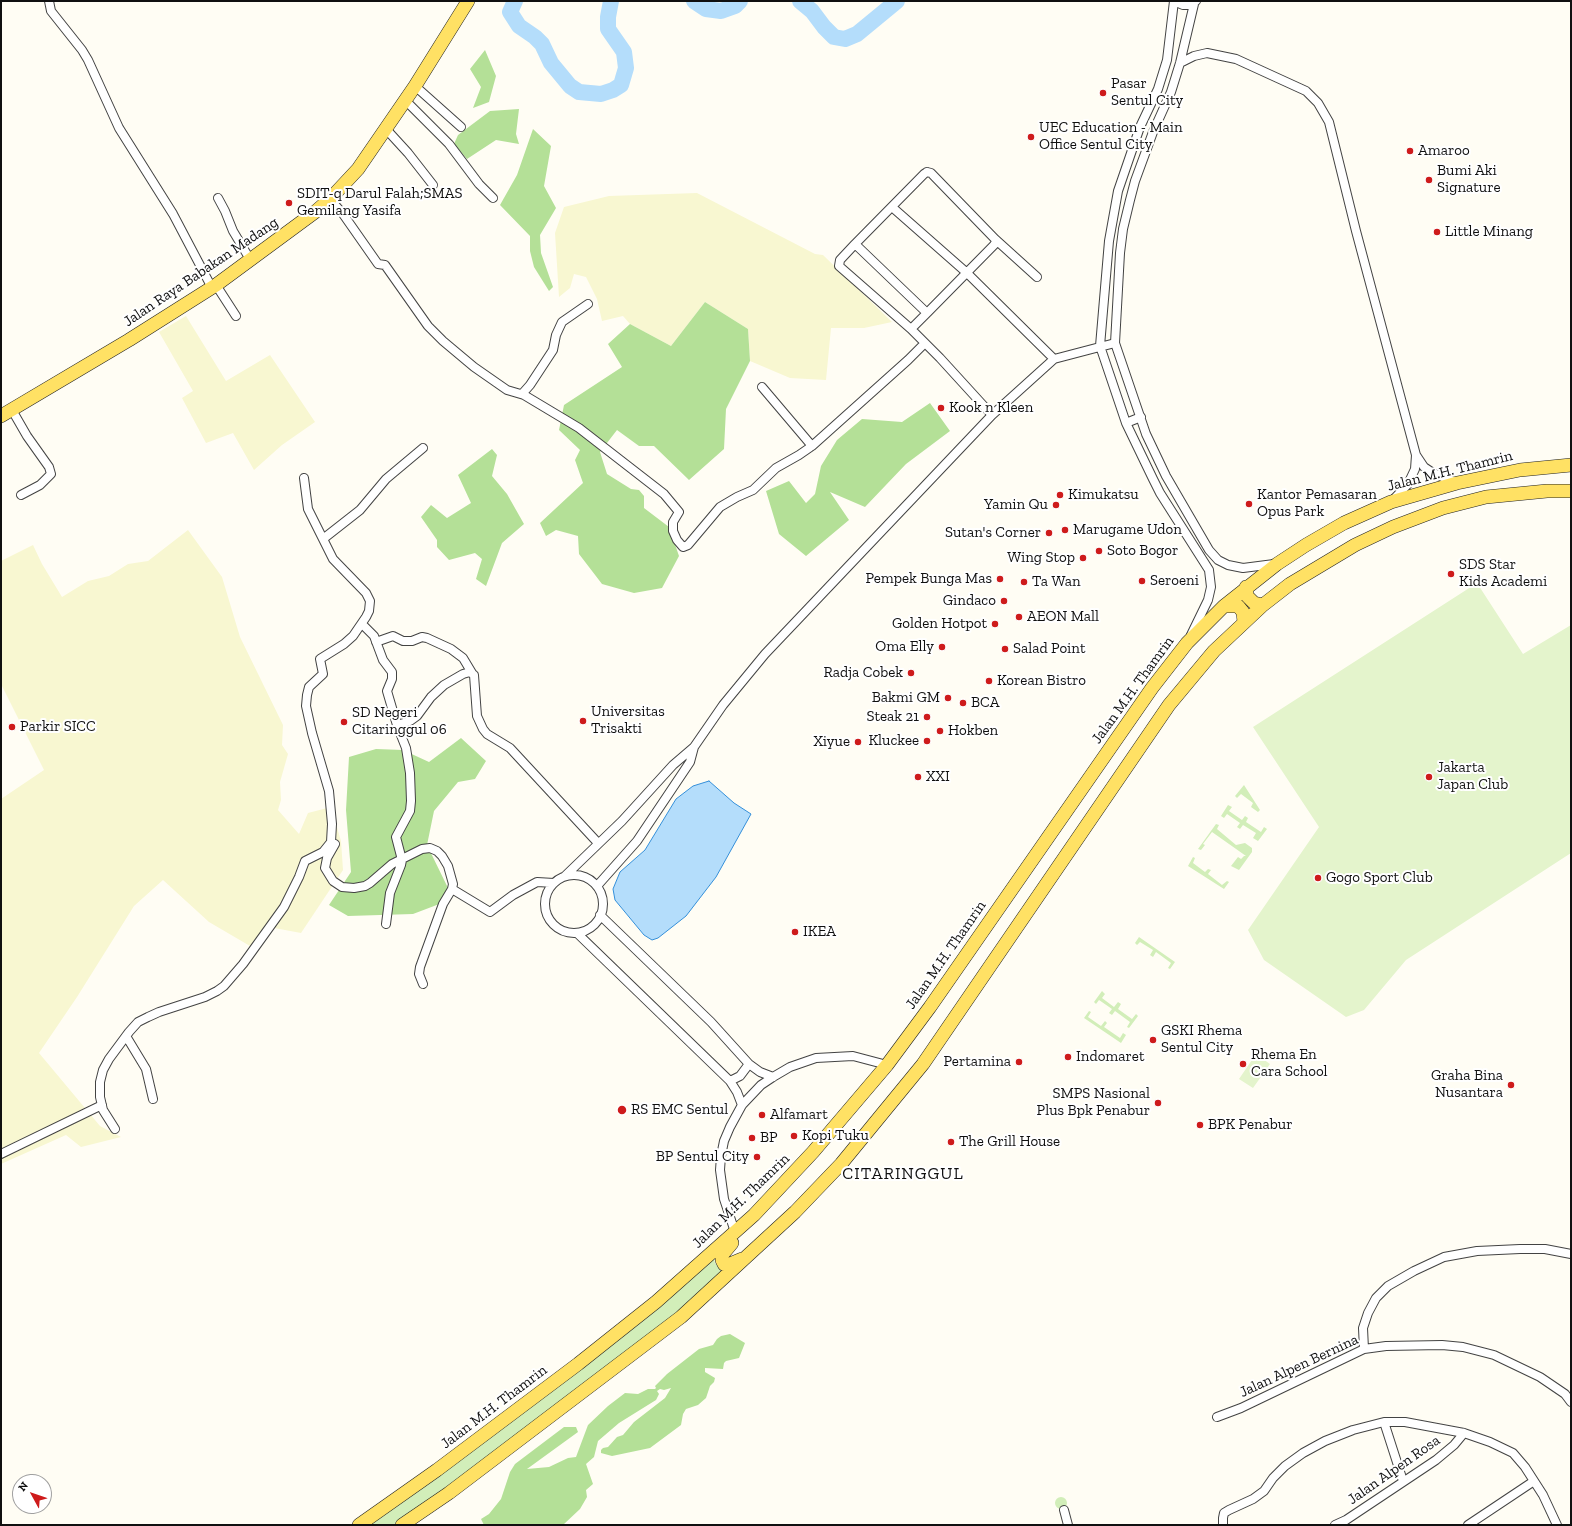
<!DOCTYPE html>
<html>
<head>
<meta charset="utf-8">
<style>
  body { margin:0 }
  #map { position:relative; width:1572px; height:1526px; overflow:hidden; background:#fffdf4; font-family:"Zilla Slab",serif }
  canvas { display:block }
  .frame { position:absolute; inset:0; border:2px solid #101010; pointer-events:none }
  .north { position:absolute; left:12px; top:1474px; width:40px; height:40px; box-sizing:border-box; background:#fff; border:1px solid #9f9f9f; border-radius:50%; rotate:310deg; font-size:11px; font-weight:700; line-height:16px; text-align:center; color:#101010 }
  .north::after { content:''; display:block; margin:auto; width:14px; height:18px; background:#ce1b1b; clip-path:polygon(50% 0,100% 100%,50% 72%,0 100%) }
</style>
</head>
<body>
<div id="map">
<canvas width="1572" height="1526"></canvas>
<div class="frame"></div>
<div class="north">N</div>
</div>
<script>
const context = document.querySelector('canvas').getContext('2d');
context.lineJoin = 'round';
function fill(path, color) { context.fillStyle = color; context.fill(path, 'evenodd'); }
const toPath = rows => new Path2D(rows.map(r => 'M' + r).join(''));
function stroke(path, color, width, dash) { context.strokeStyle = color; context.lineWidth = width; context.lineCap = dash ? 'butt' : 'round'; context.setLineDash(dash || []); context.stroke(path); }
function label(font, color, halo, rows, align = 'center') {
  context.font = font + ' "Zilla Slab",serif'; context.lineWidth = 4; context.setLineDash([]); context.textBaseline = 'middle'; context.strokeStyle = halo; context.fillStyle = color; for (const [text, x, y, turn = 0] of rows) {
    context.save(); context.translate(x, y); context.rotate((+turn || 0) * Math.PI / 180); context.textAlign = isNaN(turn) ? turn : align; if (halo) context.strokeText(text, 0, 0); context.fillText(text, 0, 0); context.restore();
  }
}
fill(toPath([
  [697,193,815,254,823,255,892,322,864,328,831,328,826,380,790,378,750,361,748,329,705,302,671,346,630,324,623,316,602,321,597,299,586,277,574,274,570,288,559,297,555,233,564,207,609,196],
  [186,316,226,381,270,355,315,422,282,445,254,470,233,433,206,443,182,398,193,391,159,332],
  [188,530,222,577,240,637,283,725,282,745,288,754,280,782,281,800,278,810,299,834,308,813,331,807,341,841,343,870,301,933,269,927,250,946,209,922,163,880,134,906,77,997,39,1053,100,1126,121,1137,81,1147,66,1135,1,1164,1,799,44,770,1,684,1,561,33,545,42,564,62,597,88,581,109,576,128,564,148,561]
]), '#f8f7d1');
fill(toPath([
  [1244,785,1260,810,1258,812,1251,807,1253,803,1241,794,1237,798,1235,796],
  [1228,805,1232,807,1229,811,1242,820,1245,816,1248,818,1246,822,1261,832,1264,827,1267,829,1258,841,1253,838,1256,833,1243,825,1240,829,1237,827,1240,823,1227,814,1224,818,1221,816],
  [1216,824,1219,825,1217,829,1236,845,1245,843,1252,848,1252,852,1239,870,1231,866,1238,857,1241,859,1244,856,1246,856,1212,832,1203,844,1205,845,1201,850,1198,849],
  [1193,857,1195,858,1193,863,1205,872,1208,869,1211,870,1208,874,1222,885,1227,881,1229,882,1224,889,1188,866],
  [1139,937,1175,962,1170,969,1168,968,1171,963,1156,952,1153,957,1150,955,1153,950,1140,942,1137,945,1135,943],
  [1102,991,1105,994,1102,998,1114,1007,1118,1002,1121,1004,1118,1009,1132,1019,1136,1014,1138,1016,1129,1028,1127,1027,1130,1022,1115,1011,1112,1015,1109,1013,1112,1009,1099,1000,1096,1004,1094,1002],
  [1089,1011,1091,1012,1088,1017,1101,1026,1105,1021,1107,1023,1104,1027,1120,1038,1123,1033,1126,1035,1121,1043,1084,1018],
  [714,1258,715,1263,719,1268,726,1268,706,1288,626,1354,444,1490,393,1525,365,1525],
  '1055 1503a6 6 0 1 1 12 0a6 6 0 1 1-12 0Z'
]), '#d2eeb9');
fill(toPath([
  [485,50,496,76,489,102,473,108,481,87,470,69],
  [519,109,516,134,519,144,496,140,467,159,454,144,458,135,490,111],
  [533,129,551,146,544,186,556,208,540,235,541,253,553,287,549,291,534,267,530,251,530,236,500,205,517,175],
  [705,302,748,329,750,361,726,409,724,449,689,480,654,446,639,446,617,430,600,452,607,474,631,489,639,490,644,496,644,508,669,527,679,556,662,588,634,593,602,584,579,554,578,536,556,530,546,536,540,523,583,483,575,460,580,450,559,430,564,405,622,367,608,344,630,324,671,346],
  [930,403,950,431,906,464,865,507,830,492,849,520,806,556,779,534,766,491,789,481,806,503,815,494,821,466,837,440,862,419,902,422],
  [492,449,497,455,492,476,507,494,524,524,502,543,486,586,476,579,482,559,475,553,449,560,437,547,437,540,421,517,431,505,447,518,471,503,458,475],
  [461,738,486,761,475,779,458,782,434,811,427,845,448,888,442,903,413,914,348,916,329,905,351,872,346,810,349,757,376,749,403,750,429,762],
  [730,1334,745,1343,739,1358,726,1361,724,1363,723,1369,705,1368,705,1372,715,1378,714,1382,710,1386,706,1398,698,1405,686,1409,683,1414,681,1425,650,1448,612,1456,601,1453,601,1450,603,1448,608,1447,617,1437,623,1435,634,1422,665,1398,671,1388,664,1390,660,1389,657,1391,659,1394,656,1400,619,1423,598,1441,594,1457,586,1464,593,1484,586,1490,587,1497,580,1509,563,1525,484,1525,481,1519,489,1514,501,1499,510,1472,515,1464,564,1427,576,1427,578,1432,527,1469,549,1467,568,1458,576,1457,588,1425,608,1406,625,1393,638,1394,648,1389,655,1389,656,1388,655,1386,667,1374,699,1349,713,1345,717,1339,721,1336]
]), '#b4e097');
fill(toPath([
  [1477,583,1523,654,1571,625,1571,853,1406,960,1364,1010,1346,1017,1264,960,1248,930,1319,827,1253,727],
  [1256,1054,1270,1064,1253,1088,1239,1079]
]), '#e4f4cc');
const water = toPath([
  [709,781,734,803,751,814,716,877,686,916,658,938,652,940,644,935,615,900,613,889,620,872,645,850,676,799,693,786,709,781]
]);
fill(water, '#b4ddfb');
stroke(water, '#348fd9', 1);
stroke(toPath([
  [515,1,510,12,519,26,535,37,542,44,551,63,570,86,579,92,601,94,613,90,621,85,626,68,624,52,608,29,608,17,611,1],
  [694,1,706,9,721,11,735,6,740,1],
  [800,1,812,11,824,27,834,37,845,39,857,34,897,1]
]), '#b4ddfb', 16);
const street = toPath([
  [49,1,51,11,82,50,88,60,119,128,173,214,212,288],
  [1174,1,1167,60,1158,89,1140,127,1118,191,1109,241,1100,346,1126,423,1153,479,1160,493,1209,570,1211,587,1208,600,1191,635],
  [1174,1,1183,5,1189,5,1196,1],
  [1194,4,1180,63,1171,92,1153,132,1135,181,1130,200,1123,229,1120,253,1115,343,1146,434,1166,476,1209,550,1218,560,1228,565,1243,568,1274,564],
  [1180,63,1194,56,1207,53,1236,59,1306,91,1318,103,1329,122,1356,231,1416,455,1415,469,1408,484,1393,500],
  [415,86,461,127],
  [406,101,449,144,479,184,493,198],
  [386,129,408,153,433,185],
  [927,172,931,173,995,239,996,242,994,245,927,313,855,244,924,174,927,172],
  [218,198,225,211,233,231,251,261],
  [330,199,343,214,378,264,385,265,428,326,443,341,474,367,507,390,524,395,579,428,664,494,679,512,673,522,673,531,677,540,683,547,688,545,720,507,737,497,753,490,776,468,799,455,812,446,908,360,925,343],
  [892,207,967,273,1054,359],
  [995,239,1037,277],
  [855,244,840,260,839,266,911,329,940,358,992,415],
  [216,285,236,316],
  [911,329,927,313],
  [762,387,812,446],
  [522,394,530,385,553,350,556,335,562,322,588,304],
  [12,410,27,436,49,467,51,474,40,485,21,495],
  [1126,423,1141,417],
  [1416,455,1424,467,1433,473,1457,483],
  [323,539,360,510,386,479,423,448],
  [362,624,374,636,383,660,392,672,392,679,387,691,397,725,406,748,410,773,411,801,410,811,396,837,402,860,401,865,390,893,386,924],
  [376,642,393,636,403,641,412,641,422,637,427,638,451,649,463,658,472,673],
  [397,725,410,721,417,716,431,697,444,685,463,674,470,672,474,675,477,716,483,729,487,734,510,748,598,843],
  [335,844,327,858,325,868,333,881,342,887,354,888,365,886,370,883,392,864,422,849,430,848,437,851,442,856,448,866,453,884,452,889,490,912,513,895,537,882,554,883],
  '545 904a29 29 0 1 1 58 0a29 29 0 1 1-58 0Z',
  [565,876,622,821,673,765,694,747,723,705,765,654,992,415,1054,359,1115,343],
  [597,886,637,841,690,762,694,747],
  [600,915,711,1022,749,1064,760,1072,773,1077],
  [577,933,730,1081,737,1092,742,1105],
  [423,984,419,974,420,967,443,904,452,889],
  [126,1036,146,1069,153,1099],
  [730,1081,740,1076,749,1064],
  [115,1129,103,1110,100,1097,100,1082,103,1070,109,1059,129,1032,138,1022,148,1017,159,1012,205,997,217,991,224,986,243,964,284,907,299,877,305,861,323,852,331,842,332,824,329,791,312,733,306,706,307,695,309,687,323,674,320,659,344,644,353,636,366,617,369,611,370,601,366,593,333,559,308,509,304,478],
  [1,1154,102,1105],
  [735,1232,724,1199,720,1170,721,1156,724,1141,730,1127,742,1105,761,1085,773,1077,790,1067,816,1058,853,1056,887,1065],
  [1364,1349,1363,1328,1368,1313,1376,1298,1388,1286,1414,1271,1444,1257,1477,1251,1520,1249,1545,1249,1571,1254],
  [1217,1417,1241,1408,1364,1349,1386,1346,1442,1345,1463,1347,1494,1355,1540,1377,1565,1394,1571,1402],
  [1384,1422,1403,1481],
  [1064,1510,1068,1525],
  [1223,1525,1223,1518,1224,1513,1229,1510,1253,1499,1264,1491,1273,1478,1285,1466,1303,1453,1325,1441,1353,1430,1384,1422,1405,1422,1464,1433,1490,1442,1513,1453,1525,1467,1543,1495,1557,1525],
  [1335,1525,1346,1520,1436,1460,1454,1445,1464,1433],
  [1468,1525,1534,1481]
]);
const primary = toPath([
  [1,416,129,340,216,285,315,212,330,199,358,169,415,86,468,1],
  [1246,587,1247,596,1254,603,1263,605],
  [1224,606,1238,606,1243,612,1244,622],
  [732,1243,722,1255,722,1260,724,1264,730,1264,742,1259],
  [359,1525,437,1470,578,1364,656,1302,754,1215,813,1152,887,1065,930,1007,1152,688,1187,643,1224,606,1277,564,1306,545,1344,523,1391,502,1457,483,1520,470,1571,465],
  [402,1525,449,1493,681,1317,795,1212,841,1164,923,1064,1169,705,1214,651,1263,605,1290,584,1355,545,1393,527,1443,508,1486,497,1547,491,1571,491]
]);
stroke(street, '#434343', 10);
stroke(primary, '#212121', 14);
stroke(street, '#fff', 8);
stroke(primary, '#ffe164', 13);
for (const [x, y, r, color] of [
  [1103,93,4,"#ce1b1b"],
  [1031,137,4,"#ce1b1b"],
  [1410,151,4,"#ce1b1b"],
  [1429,180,4,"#ce1b1b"],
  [289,203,4,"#ce1b1b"],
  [1437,232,4,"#ce1b1b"],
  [941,408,4,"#ce1b1b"],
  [1060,495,4,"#ce1b1b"],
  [1249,504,4,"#ce1b1b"],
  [1056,505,4,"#ce1b1b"],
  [1065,530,4,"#ce1b1b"],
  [1049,533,4,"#ce1b1b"],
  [1099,551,4,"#ce1b1b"],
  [1083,558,4,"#ce1b1b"],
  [1451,574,4,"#ce1b1b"],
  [1000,579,4,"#ce1b1b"],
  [1142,581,4,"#ce1b1b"],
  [1024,582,4,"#ce1b1b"],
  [1004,601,4,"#ce1b1b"],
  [1019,617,4,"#ce1b1b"],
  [995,624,4,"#ce1b1b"],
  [942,647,4,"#ce1b1b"],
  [1005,649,4,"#ce1b1b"],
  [911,673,4,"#ce1b1b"],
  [989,681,4,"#ce1b1b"],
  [948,698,4,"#ce1b1b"],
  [963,703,4,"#ce1b1b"],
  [927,717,4,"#ce1b1b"],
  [583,721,4,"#ce1b1b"],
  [344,722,4,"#ce1b1b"],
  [12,727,4,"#ce1b1b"],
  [940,731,4,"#ce1b1b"],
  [927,741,4,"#ce1b1b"],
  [858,742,4,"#ce1b1b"],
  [918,777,4,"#ce1b1b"],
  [1429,777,4,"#ce1b1b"],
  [1318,878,4,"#ce1b1b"],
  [795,932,4,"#ce1b1b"],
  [1153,1040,4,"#ce1b1b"],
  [1068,1057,4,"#ce1b1b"],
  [1019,1062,4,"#ce1b1b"],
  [1243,1064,4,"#ce1b1b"],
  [1511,1085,4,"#ce1b1b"],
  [1158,1103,4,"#ce1b1b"],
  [622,1110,5,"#ce1b1b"],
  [762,1115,4,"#ce1b1b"],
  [1200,1125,4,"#ce1b1b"],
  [794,1136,4,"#ce1b1b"],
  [752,1138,4,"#ce1b1b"],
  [951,1142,4,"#ce1b1b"],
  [757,1157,4,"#ce1b1b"]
]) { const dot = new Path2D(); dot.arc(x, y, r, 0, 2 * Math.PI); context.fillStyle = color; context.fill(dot); stroke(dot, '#fff', 1.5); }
label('15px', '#101010', '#fff', [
  ["Pasar",1111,84],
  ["Sentul City",1111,101],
  ["UEC Education - Main",1039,128],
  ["Office Sentul City",1039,145],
  ["Amaroo",1418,151],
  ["Bumi Aki",1437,171],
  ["Signature",1437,188],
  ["SDIT-q Darul Falah;SMAS",297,194],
  ["Gemilang Yasifa",297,211],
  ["Little Minang",1445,232],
  ["Kook n Kleen",949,408],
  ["Kimukatsu",1068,495],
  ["Kantor Pemasaran",1257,495],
  ["Opus Park",1257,512],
  ["Yamin Qu",1048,505,"right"],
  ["Marugame Udon",1073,530],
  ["Sutan's Corner",1041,533,"right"],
  ["Soto Bogor",1107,551],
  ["Wing Stop",1075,558,"right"],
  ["SDS Star",1459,565],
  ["Kids Academi",1459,582],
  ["Pempek Bunga Mas",992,579,"right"],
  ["Seroeni",1150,581],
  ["Ta Wan",1032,582],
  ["Gindaco",996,601,"right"],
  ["AEON Mall",1027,617],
  ["Golden Hotpot",987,624,"right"],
  ["Oma Elly",934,647,"right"],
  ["Salad Point",1013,649],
  ["Radja Cobek",903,673,"right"],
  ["Korean Bistro",997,681],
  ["Bakmi GM",940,698,"right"],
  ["BCA",971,703],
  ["Universitas",591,712],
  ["Trisakti",591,729],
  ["SD Negeri",352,713],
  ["Citaringgul 06",352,730],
  ["Steak 21",919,717,"right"],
  ["Parkir SICC",20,727],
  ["Hokben",948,731],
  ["Kluckee",919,741,"right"],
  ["Xiyue",850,742,"right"],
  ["Jakarta",1437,768],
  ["Japan Club",1437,785],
  ["XXI",926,777],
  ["Gogo Sport Club",1326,878],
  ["IKEA",803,932],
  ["GSKI Rhema",1161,1031],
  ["Sentul City",1161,1048],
  ["Rhema En",1251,1055],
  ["Cara School",1251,1072],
  ["Indomaret",1076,1057],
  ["Pertamina",1011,1062,"right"],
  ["Graha Bina",1503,1076,"right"],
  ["Nusantara",1503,1093,"right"],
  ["SMPS Nasional",1150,1094,"right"],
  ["Plus Bpk Penabur",1150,1111,"right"],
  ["RS EMC Sentul",631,1110],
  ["Alfamart",770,1115],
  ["BPK Penabur",1208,1125],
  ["Kopi Tuku",802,1136],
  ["BP",760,1138],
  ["The Grill House",959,1142],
  ["BP Sentul City",749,1157,"right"]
], 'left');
label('15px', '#101010', '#fff', [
  ["Jalan Raya Babakan Madang",201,272,-34],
  ["Jalan M.H. Thamrin",1450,471,-14],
  ["Jalan M.H. Thamrin",1133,690,-54],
  ["Jalan M.H. Thamrin",946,955,-55],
  ["Jalan M.H. Thamrin",741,1201,-44],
  ["Jalan Alpen Bernina",1299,1366,-25],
  ["Jalan M.H. Thamrin",494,1407,-37],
  ["Jalan Alpen Rosa",1394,1470,-35]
]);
context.letterSpacing = '1px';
label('17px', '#101010', '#fff', [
  ["CITARINGGUL",903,1174]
]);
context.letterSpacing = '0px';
</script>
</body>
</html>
